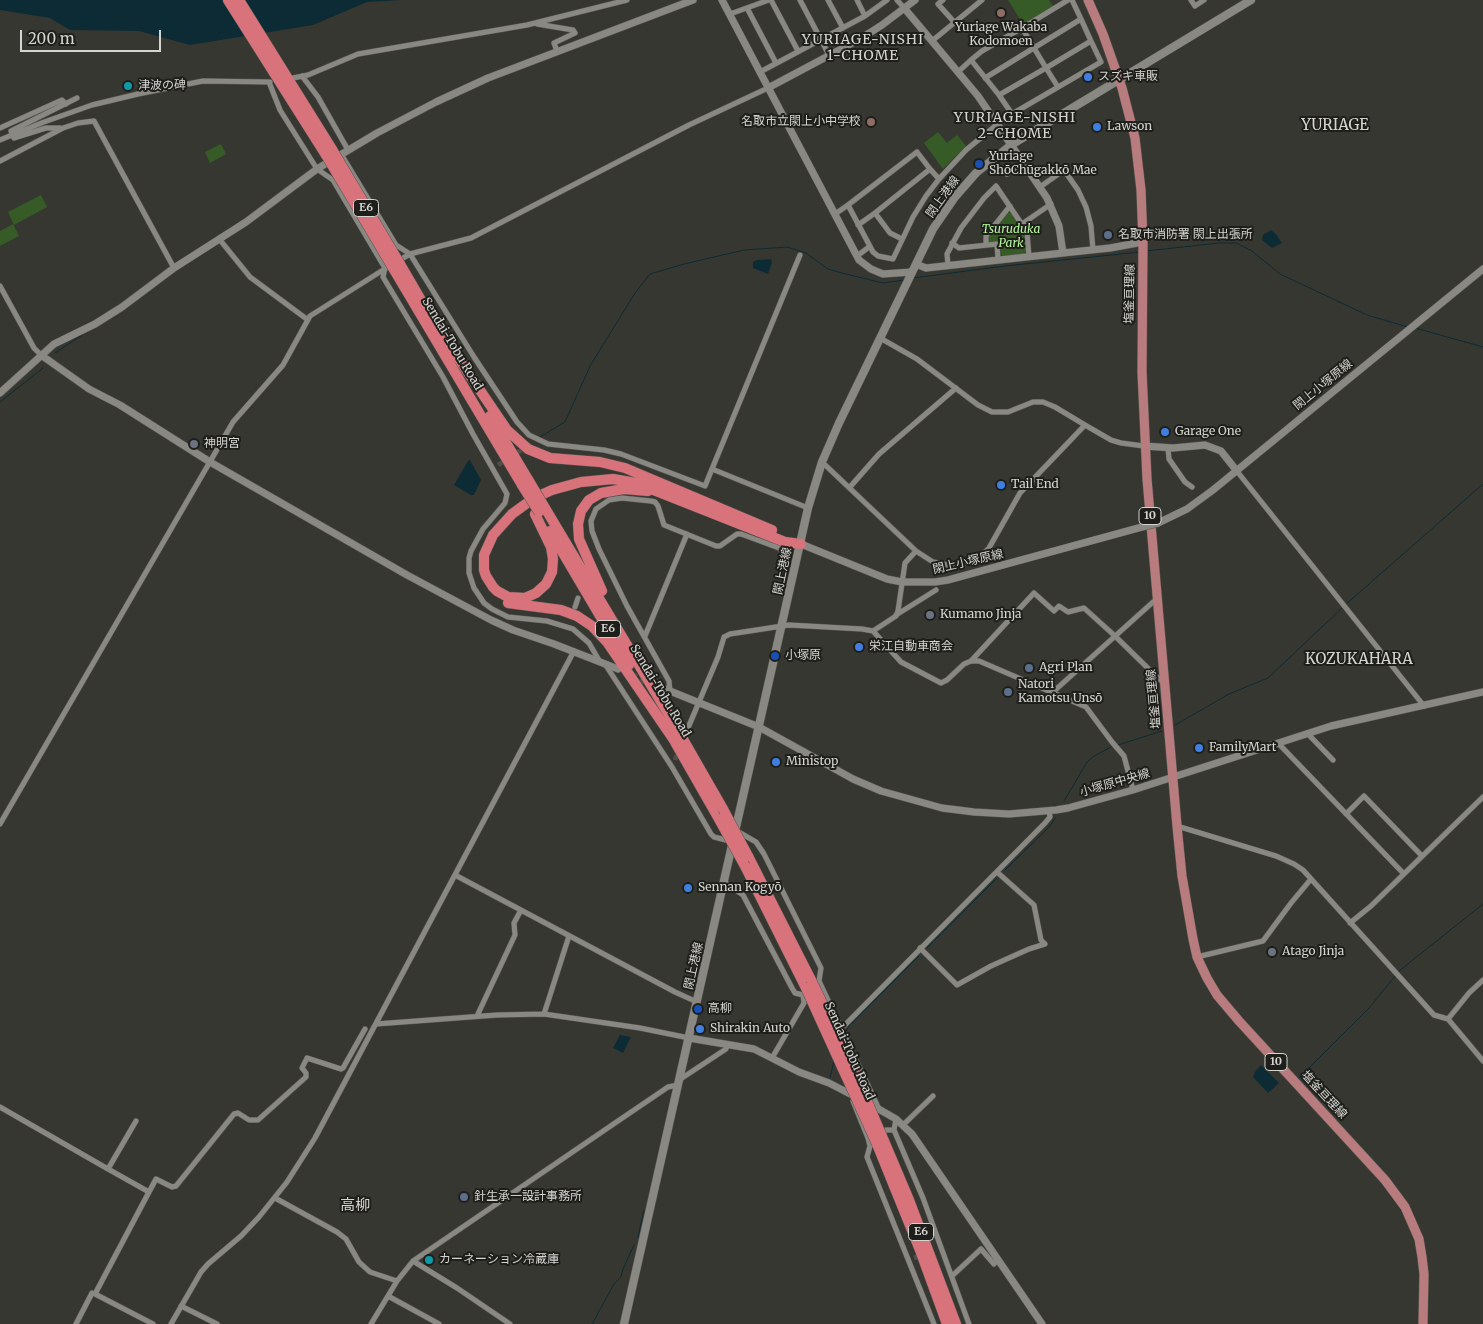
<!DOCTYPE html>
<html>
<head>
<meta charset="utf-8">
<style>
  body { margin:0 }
  #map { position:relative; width:1483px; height:1324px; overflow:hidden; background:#373731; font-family:Merriweather,serif }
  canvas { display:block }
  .scale { position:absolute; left:20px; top:30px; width:141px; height:22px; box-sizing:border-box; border:2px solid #d5d4d1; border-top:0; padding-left:6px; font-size:15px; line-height:18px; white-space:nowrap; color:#d5d4d1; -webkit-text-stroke:4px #1e1e1b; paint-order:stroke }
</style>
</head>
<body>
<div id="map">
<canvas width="1483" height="1324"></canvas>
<div class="scale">200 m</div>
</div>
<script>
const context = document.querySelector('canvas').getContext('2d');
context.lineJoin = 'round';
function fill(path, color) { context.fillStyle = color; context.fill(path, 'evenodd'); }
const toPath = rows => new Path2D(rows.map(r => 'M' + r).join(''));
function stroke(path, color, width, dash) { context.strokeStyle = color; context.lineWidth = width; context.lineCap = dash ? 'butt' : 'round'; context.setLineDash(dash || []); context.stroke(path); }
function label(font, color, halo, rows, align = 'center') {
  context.font = font + ' Merriweather,"Noto Sans JP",serif'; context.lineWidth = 4; context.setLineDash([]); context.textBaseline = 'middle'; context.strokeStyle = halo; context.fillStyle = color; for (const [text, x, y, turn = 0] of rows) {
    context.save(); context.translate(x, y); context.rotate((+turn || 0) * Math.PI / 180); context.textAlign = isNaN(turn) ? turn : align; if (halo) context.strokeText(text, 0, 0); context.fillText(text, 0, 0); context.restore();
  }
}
fill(toPath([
  [1008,0,1049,0,1053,6,1023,24],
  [938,132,947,143,957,135,966,146,943,169,924,143],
  [221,144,226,154,210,163,205,152],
  [41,195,47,207,14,225,8,212],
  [1011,212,1025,233,1026,251,1024,254,1003,256,1000,253,999,242,990,242,988,241,988,235,1007,213],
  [13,224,19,236,0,246,0,231]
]), '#365b27');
fill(toPath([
  [0,0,403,0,367,2,313,25,190,45,139,31,70,30,50,18,0,10],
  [1271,230,1276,234,1282,243,1272,248,1262,240,1263,235],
  [771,259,772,262,768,274,753,268,753,262,757,260],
  [470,460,481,480,474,495,471,495,454,485,468,461],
  [620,1035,631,1037,623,1053,613,1048],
  [1261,1065,1279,1083,1268,1093,1253,1077,1255,1072]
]), '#0c2b35');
stroke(toPath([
  [1146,251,1219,243,1236,243,1252,251,1280,274,1367,315,1408,327],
  [913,278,1005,266,1140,252],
  [1415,328,1483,347],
  [55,353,82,335],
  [0,402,43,368],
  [540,437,565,422,590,366,635,293,650,274,684,264,744,250,787,247,806,253,828,269,842,273,883,283,904,280],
  [1345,605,1483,484],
  [1175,725,1229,694,1268,678,1342,608],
  [1118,745,1162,731],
  [1064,801,1087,762,1094,756,1111,747],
  [1005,870,1050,826,1055,818],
  [927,948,997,878],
  [1399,971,1483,904],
  [846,1031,849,1026,919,956],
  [830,1078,834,1061],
  [1298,1079,1369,1008,1396,975],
  [638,1237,644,1210],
  [592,1324,614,1284,621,1277,623,1269,634,1245]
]), '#0c2b35', 1);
stroke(toPath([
  [498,465,531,444],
  [675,760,679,749],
  [914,1258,935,1251]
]), '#4f4f49', 5, [5, 2.5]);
stroke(toPath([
  [630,675,665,689]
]), '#4f4f49', 7, [7, 3.5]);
const minor = toPath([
  [771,0,798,51],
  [800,0,829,55],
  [828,0,843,28],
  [857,0,865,16],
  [897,0,905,9],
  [943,0,938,4,955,23],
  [1072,0,1081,19],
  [1191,0,1195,6,1204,0],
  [747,8,776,63],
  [730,14,769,0],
  [537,24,573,30,575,33,554,43,557,51],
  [1022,28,1068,0],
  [932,41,982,0],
  [760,72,865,16,887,0],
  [958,72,971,60,999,95,1046,68,1022,28,982,51,971,60],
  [302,76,318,97,348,150],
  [293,78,308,75,358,54,527,25,627,0],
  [985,78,1081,19,1091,41],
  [269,82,280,110,317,169,333,180,382,263,385,268,383,277,443,377,473,434,507,494,505,503,483,529,471,551,469,558,469,573,474,588,484,603,492,609,508,617,547,621,573,629,589,643,600,662],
  [999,95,1012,114],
  [0,128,62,100,66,104],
  [60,128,46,128,14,138,11,131,77,98],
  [0,140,44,122,92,105,138,94,203,81,270,82],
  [341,154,396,245,410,254,474,357,517,422,529,435,548,444,604,450,621,454,705,486,800,255],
  [0,161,63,128,78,123,94,121,174,268],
  [1007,174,1023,163],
  [1040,187,1064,170,1078,190,1086,207,1091,226,1093,250],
  [848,205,917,152,930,169],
  [875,213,930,169,939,179],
  [835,214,848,205,873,252,878,256,893,259,913,217,926,196,939,179,966,150,994,127,1012,114,1101,62,1091,41,1046,68,1058,87],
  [1022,224,1051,204],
  [858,225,875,213,890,233,902,239],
  [220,240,250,277,308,320],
  [952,243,959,248,997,244,998,259],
  [986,245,986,236,1010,206],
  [857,256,869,247],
  [398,261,410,254,471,238,689,125,768,88],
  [948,265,947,254,961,228,984,198,996,186,1027,232,1029,257],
  [0,286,34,348,41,355],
  [880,338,917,359,978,405,992,412,1008,412,1033,402,1043,402,1055,407,1085,425],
  [1168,448,1169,459,1185,482,1192,487],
  [822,462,916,551,933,562,953,566,972,562,982,555,989,548,1020,493,1085,425,1111,440,1121,443,1144,446],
  [712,469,808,508],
  [1236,470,1424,706],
  [850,487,879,454,956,388],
  [575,607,578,598],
  [896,615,936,590],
  [873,631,901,662,941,683,947,680,964,664,971,661,979,661,1086,707,1112,742,1124,756,1133,790],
  [645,636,687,534],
  [971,661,1034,593,1054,611,1059,606,1068,612,1084,608,1115,636,1160,680,1164,680],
  [605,664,672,767,711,834,714,837,730,841],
  [670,691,669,681,627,606,599,549,592,531,591,521,596,509,609,500,622,498,651,501,655,502,658,506,664,525,716,546,720,546,737,534,741,534,779,548,784,554],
  [1053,692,1153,602,1158,602],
  [688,728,718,657,724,637,730,634,789,625,862,629,873,631,896,616,898,611,905,563,916,551],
  [1307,733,1333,760],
  [1278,743,1404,874],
  [1346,814,1364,796,1422,856],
  [0,824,233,422,283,365,310,316,391,265],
  [1177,826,1276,856,1294,864,1303,870,1434,1015,1448,1019,1483,1061],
  [737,831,756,842,764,854,821,968,819,981,879,1109],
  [455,875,675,992,697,1002],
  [724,882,743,895,792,988,795,993,803,995,804,1003,772,1058],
  [1350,923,1371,906,1483,797],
  [920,948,957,985,991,966,1029,949,1045,944,1041,940,1034,905,997,872],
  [1197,957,1263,941,1291,903,1311,879],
  [544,1014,569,936],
  [477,1016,515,935,514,923,521,910],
  [1448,1019,1469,993,1483,980],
  [376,1024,497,1015,544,1014,640,1028,689,1038],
  [842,1028,1045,823,1050,817,1049,811],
  [679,1080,726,1049,727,1045],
  [853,1101,868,1138,870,1146],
  [0,1107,108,1169,136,1121],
  [896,1119,894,1130,923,1198,969,1324],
  [903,1125,933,1096],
  [882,1134,886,1130,894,1130],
  [875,1139,870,1146,867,1157,934,1324],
  [108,1169,149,1192,156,1179,172,1187,176,1186,234,1114,238,1113,249,1120,258,1120,306,1077,306,1073,302,1068,307,1058,341,1069,343,1068,365,1029],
  [275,1198,337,1232,346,1239,359,1262,370,1272,397,1281,413,1261],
  [952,1276,981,1249,994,1264,998,1259],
  [95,1294,153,1324],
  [388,1296,439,1324],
  [181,1306,217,1324],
  [76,1324,92,1293,95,1294,149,1192],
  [171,1324,201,1272,208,1264,241,1236,259,1217,287,1182,315,1138,574,651],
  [371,1324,397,1281],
  [510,1324,457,1288,413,1261,615,1123,668,1087,678,1085]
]);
const tertiary = toPath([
  [722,0,859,260,871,269,883,274,912,272],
  [905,9,978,96,1047,198,1059,226,1063,253,926,268,916,264],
  [768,88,860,39,882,25,915,0],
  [1063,253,1110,248,1143,242],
  [41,355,89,389,120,405,210,462,407,575,491,620,513,630,554,644,618,669],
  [0,393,54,344,95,324,122,307,174,268,246,222,317,169,377,133,436,102,488,78,693,0],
  [1144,446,1173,448,1205,445,1221,451,1236,470],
  [1158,523,1187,509,1213,490,1483,269],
  [801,544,887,579,902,582,935,582,948,580,1142,527],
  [665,689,759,727,853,779,881,791,942,808,974,812,1009,814,1056,810,1068,808,1133,790,1331,726,1483,692],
  [689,1038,754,1049,799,1072,829,1083,856,1097],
  [868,1103,896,1119,912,1134,1042,1324]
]);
const secondary = toPath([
  [624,1324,808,508,822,462,839,423,933,229,955,197,976,173,1011,145,1251,0]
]);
const primary = toPath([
  [1088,0,1103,34,1122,88,1135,138,1141,190,1143,242,1142,372,1147,479,1177,826,1182,876,1193,939,1197,957,1207,978,1217,995,1239,1021,1385,1180,1405,1207,1419,1239,1422,1257,1424,1274,1423,1324]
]);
const motorway = toPath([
  [228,0,326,155],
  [239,0,333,151],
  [400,264,436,326],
  [393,268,522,485],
  [433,321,507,430,528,449,550,458,600,462,625,468,772,530],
  [490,416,529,481],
  [641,479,665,485],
  [545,508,676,727,723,809],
  [535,514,551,547,553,559,552,572,546,584,536,593,525,598,508,597,497,591,493,587,486,576,484,570,484,555,493,535,512,514,534,498,552,490,581,482,613,479,636,483,785,542,801,544],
  [550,531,629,665],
  [602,591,579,539,578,524,581,511,589,500,601,493,624,489,648,491],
  [508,603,561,610,577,616,592,626,607,642,678,746],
  [675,742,719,819],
  [748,856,811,980],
  [745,866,806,988],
  [884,1141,909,1200,956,1324],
  [877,1144,920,1250,947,1324]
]);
stroke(minor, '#565550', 6);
stroke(tertiary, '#565550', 8);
stroke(secondary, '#565550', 9);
stroke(primary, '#565550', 10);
stroke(motorway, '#565550', 11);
stroke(minor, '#898882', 5);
stroke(tertiary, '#898882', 7);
stroke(secondary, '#898882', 8);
stroke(primary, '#b87b7e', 9);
stroke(motorway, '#d8727b', 10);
const tertiaryBridge = toPath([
  [1142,527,1158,523]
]);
const motorwayBridge = toPath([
  [333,151,400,264],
  [326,155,393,268],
  [529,481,545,508],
  [522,485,539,512],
  [723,809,748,856],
  [719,819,745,866],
  [811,980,849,1059,884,1141],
  [806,988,877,1144]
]);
stroke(tertiaryBridge, '#565550', 8, []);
stroke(motorwayBridge, '#565550', 11, []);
stroke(tertiaryBridge, '#898882', 7);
stroke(motorwayBridge, '#d8727b', 10);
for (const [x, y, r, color] of [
  [1001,13,5,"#8d6e63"],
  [1088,77,5,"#3f7fe0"],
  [128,86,5,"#0f9aa8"],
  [871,122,5,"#8d6e63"],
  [1097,127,5,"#3f7fe0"],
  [979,164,5,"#1a4fb4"],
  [1108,235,5,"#5c6f8a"],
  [1165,432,5,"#3f7fe0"],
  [194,444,5,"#6b7280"],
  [1001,485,5,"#3f7fe0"],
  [930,615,5,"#6b7280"],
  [859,647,5,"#3f7fe0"],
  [775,656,5,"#1a4fb4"],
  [1029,668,5,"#5c6f8a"],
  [1008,692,5,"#5c6f8a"],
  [1199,748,5,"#3f7fe0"],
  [776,762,5,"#3f7fe0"],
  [688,888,5,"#3f7fe0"],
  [1272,952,5,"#6b7280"],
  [698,1009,5,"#1a4fb4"],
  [700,1029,5,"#3f7fe0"],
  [464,1197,5,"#5c6f8a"],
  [429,1260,5,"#0f9aa8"]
]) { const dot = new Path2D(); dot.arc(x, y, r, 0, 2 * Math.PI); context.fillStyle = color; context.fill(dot); stroke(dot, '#1e1e1b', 2); }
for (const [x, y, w] of [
  [366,208,25],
  [1150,516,22],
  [608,629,25],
  [1276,1062,22],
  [921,1232,25]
]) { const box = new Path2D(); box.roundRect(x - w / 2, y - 8.5, w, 17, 4); context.fillStyle = '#1e1e1b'; context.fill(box); stroke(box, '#d5d4d1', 1); }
label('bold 11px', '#d5d4d1', null, [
  ["E6",366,208],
  ["10",1150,516],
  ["E6",608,629],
  ["10",1276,1062],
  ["E6",921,1232]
]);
label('12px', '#d5d4d1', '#1e1e1b', [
  ["Yuriage Wakaba",1001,28,"center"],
  ["Kodomoen",1001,42,"center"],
  ["スズキ車販",1098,77],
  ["津波の碑",138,86],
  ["名取市立閖上小中学校",861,122,"right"],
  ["Lawson",1107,127],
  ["Yuriage",989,157],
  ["ShōChūgakkō Mae",989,171],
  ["名取市消防署 閖上出張所",1118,235],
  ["Garage One",1175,432],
  ["神明宮",204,444],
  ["Tail End",1011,485],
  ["Kumamo Jinja",940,615],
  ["栄江自動車商会",869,647],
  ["小塚原",785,656],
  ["Agri Plan",1039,668],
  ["Natori",1018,685],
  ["Kamotsu Unsō",1018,699],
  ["FamilyMart",1209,748],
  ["Ministop",786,762],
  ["Sennan Kogyō",698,888],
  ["Atago Jinja",1282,952],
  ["高柳",708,1009],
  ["Shirakin Auto",710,1029],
  ["針生承一設計事務所",474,1197],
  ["カーネーション冷蔵庫",439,1260]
], 'left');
label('12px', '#d5d4d1', '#1e1e1b', [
  ["閖上港線",943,197,-54],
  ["塩釜亘理線",1130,294,-89],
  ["Sendai-Tobu Road",452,344,59],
  ["閖上小塚原線",1323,385,-39],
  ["閖上小塚原線",968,562,-13],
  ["閖上港線",783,571,-78],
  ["Sendai-Tobu Road",660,691,59],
  ["塩釜亘理線",1154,699,-95],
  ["小塚原中央線",1115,783,-16],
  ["閖上港線",694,966,-77],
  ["Sendai-Tobu Road",849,1051,66],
  ["塩釜亘理線",1324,1095,47]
]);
label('italic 12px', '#b7f69f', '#1e1e1b', [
  ["Tsuruduka",1011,230],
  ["Park",1011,244]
]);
context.letterSpacing = '1px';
label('14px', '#d5d4d1', '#1e1e1b', [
  ["YURIAGE-NISHI",863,40],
  ["1-CHOME",863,56],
  ["YURIAGE-NISHI",1015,118],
  ["2-CHOME",1015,134]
]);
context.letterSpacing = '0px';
label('15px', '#d5d4d1', '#1e1e1b', [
  ["YURIAGE",1335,126],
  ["KOZUKAHARA",1359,660],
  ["高柳",355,1206]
]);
</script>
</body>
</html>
